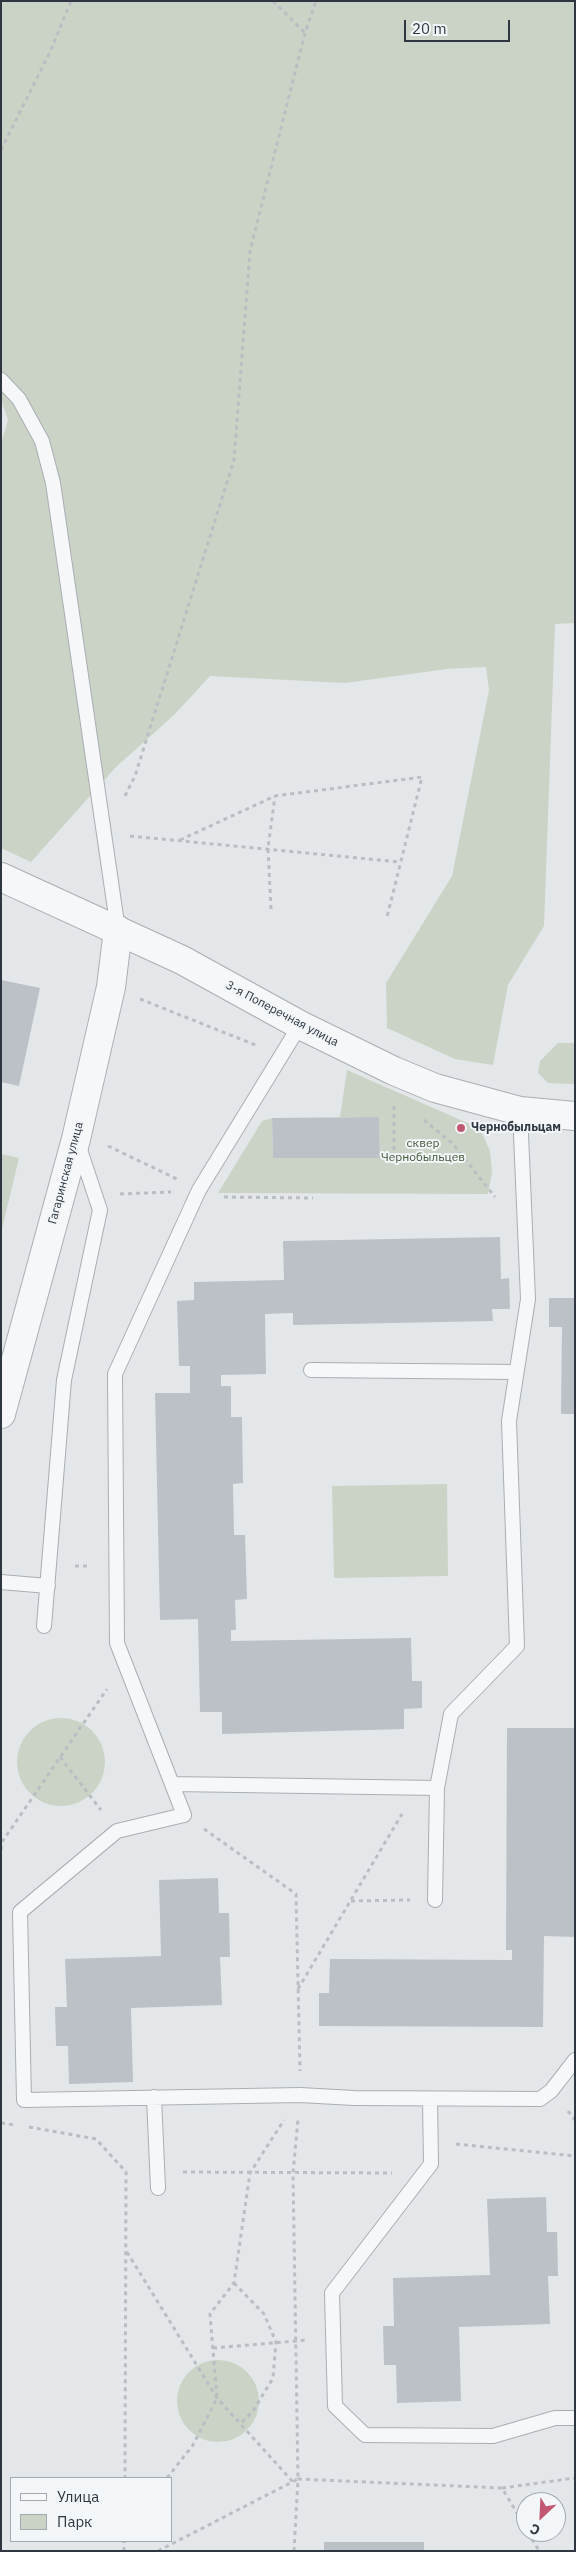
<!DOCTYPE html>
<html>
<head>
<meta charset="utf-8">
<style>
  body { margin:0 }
  #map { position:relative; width:576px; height:2552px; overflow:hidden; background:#e4e7ea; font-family:"IBM Plex Sans",sans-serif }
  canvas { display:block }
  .frame { position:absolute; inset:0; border:2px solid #2d3641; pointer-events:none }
  .legend { position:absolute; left:10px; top:2477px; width:162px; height:65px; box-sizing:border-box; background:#f3f6f8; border:1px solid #a4a9af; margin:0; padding:6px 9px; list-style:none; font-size:15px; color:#2d3641 }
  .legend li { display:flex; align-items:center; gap:10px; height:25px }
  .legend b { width:25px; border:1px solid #a4a9af }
  .north { position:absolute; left:516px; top:2492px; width:50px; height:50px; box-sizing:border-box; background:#f3f6f8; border:1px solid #a4a9af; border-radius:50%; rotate:205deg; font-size:14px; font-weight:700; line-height:20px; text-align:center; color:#2d3641 }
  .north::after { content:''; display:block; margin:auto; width:18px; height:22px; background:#c15772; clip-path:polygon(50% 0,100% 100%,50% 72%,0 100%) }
  .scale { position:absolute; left:404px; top:20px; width:106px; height:22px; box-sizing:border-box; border:2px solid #2d3641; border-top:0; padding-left:6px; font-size:15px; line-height:18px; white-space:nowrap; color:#2d3641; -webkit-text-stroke:4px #f3f6f8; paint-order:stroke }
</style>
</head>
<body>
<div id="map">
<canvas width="576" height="2552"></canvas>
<div class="frame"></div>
<ul class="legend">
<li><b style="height:6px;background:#f6f7f9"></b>Улица</li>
<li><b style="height:14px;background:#cbd3c6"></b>Парк</li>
</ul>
<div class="north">С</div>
<div class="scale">20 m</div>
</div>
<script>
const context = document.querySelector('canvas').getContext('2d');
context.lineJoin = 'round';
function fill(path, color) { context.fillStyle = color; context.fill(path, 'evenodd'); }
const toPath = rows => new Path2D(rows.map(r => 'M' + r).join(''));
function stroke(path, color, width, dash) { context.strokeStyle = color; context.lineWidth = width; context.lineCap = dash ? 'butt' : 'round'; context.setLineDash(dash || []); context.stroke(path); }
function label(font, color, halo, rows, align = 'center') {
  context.font = font + ' "IBM Plex Sans",sans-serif'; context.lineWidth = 4; context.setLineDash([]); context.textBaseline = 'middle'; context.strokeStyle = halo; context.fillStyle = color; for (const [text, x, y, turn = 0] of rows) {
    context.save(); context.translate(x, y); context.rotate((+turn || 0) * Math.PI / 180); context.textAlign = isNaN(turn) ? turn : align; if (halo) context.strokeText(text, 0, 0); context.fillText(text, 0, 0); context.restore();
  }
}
fill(toPath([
  [1,1,575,1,575,623,555,624,544,926,508,985,493,1065,455,1059,387,1028,386,983,452,876,489,690,486,667,447,669,345,683,210,676,174,715,116,767,31,862,1,848,1,443,8,420,1,399],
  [558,1043,575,1043,575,1084,548,1083,538,1073,540,1061],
  [347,1070,472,1125,482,1133,490,1151,492,1172,488,1194,218,1193,262,1121,272,1118,273,1158,380,1157,379,1117,340,1117],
  [1,1154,19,1158,1,1233],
  [447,1484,448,1576,334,1578,332,1486],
  '17 1762a44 44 0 1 1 88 0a44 44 0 1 1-88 0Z',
  '177 2401a41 41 0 1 1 82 0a41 41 0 1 1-82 0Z'
]), '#cbd3c6');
fill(toPath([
  [1,980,40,988,19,1086,1,1082],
  [379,1117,380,1158,273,1158,272,1118],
  [500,1237,501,1279,509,1278,510,1309,492,1309,493,1321,293,1325,293,1313,265,1314,266,1374,221,1375,221,1386,231,1386,231,1417,242,1417,243,1483,233,1484,234,1535,245,1535,247,1599,235,1600,236,1630,231,1630,231,1641,411,1638,412,1681,422,1681,422,1708,404,1709,404,1729,222,1734,222,1712,200,1712,198,1619,160,1620,155,1393,190,1393,190,1366,179,1366,177,1301,194,1300,194,1282,284,1280,283,1241],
  [549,1298,575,1298,575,1414,561,1414,562,1327,549,1327],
  [507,1728,575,1728,575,1937,544,1936,543,2027,319,2026,319,1993,329,1993,330,1959,512,1960,512,1950,506,1950],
  [218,1878,219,1913,229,1913,230,1957,220,1957,222,2005,131,2008,133,2082,69,2084,68,2046,56,2046,55,2007,67,2007,65,1959,161,1956,159,1880],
  [546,2197,547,2232,557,2232,558,2276,548,2276,550,2324,459,2327,461,2401,397,2403,396,2365,384,2365,383,2326,394,2326,393,2278,490,2275,487,2199],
  [324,2542,424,2542,424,2551,324,2551]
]), '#bbc1c7');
const service = toPath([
  [1,380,19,399,42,441,53,483,118,930],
  [300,1025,199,1190,115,1374,117,1643,184,1815,117,1831,20,1912,24,2100,300,2095,354,2098,540,2099,551,2091,575,2060],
  [311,1370,516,1372],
  [1,1582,48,1586],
  [44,1626,64,1380,100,1210,78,1144],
  [173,1784,437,1788],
  [435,1900,437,1788,451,1714,517,1646,509,1421,528,1299,520,1111],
  [154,2097,158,2188],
  [430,2099,431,2164,332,2293,335,2406,365,2435,493,2436,555,2418,575,2418]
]);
const minor = toPath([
  [1,877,182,960,300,1025,394,1071,435,1088,520,1111,575,1116],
  [1,1414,76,1139,111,987,118,930]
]);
stroke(service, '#a9aeb4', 16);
stroke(minor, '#a9aeb4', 30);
stroke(toPath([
  [273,1,305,33],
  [1,150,50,52,71,1],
  [125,796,135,776,234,460,250,251,305,33,316,1],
  [130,836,400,862],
  [180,840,275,796,422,777,387,917],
  [271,909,268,848,275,796],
  [140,999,258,1046],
  [394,1106,394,1158],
  [424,1120,453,1144,495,1197],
  [108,1146,177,1179],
  [120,1194,171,1192],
  [224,1197,313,1198],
  [75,1566,91,1566],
  [60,1757,101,1810],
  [204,1829,296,1894,300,2071],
  [1,1850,2,1842,107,1689],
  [351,1901,410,1900],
  [298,1989,402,1814],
  [568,2111,575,2120],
  [1,2123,15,2125],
  [29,2127,96,2139,126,2172,125,2478],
  [456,2144,575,2156],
  [183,2172,392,2173],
  [127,2252,217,2398,293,2482],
  [234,2283,264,2314,276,2342,273,2378,253,2411,240,2424],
  [213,2348,308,2340],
  [167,2478,193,2445,217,2398,210,2314,234,2283,250,2173,284,2120],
  [502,2488,575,2478],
  [528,2532,539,2551],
  [124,2551,124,2541],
  [158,2551,298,2479,293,2173,298,2119],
  [294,2551,298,2479,502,2488,526,2528]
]), '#babdc2', 3, [4, 4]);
stroke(service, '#f6f7f9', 14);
stroke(minor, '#f6f7f9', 28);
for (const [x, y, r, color] of [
  [461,1128,5,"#c15772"]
]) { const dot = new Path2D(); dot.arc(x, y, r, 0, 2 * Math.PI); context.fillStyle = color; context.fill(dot); stroke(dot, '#f3f6f8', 2); }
label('12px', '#2d3641', '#f3f6f8', [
  ["3-я Поперечная улица",282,1014,28],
  ["Гагаринская улица",66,1173,-75]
]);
label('bold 12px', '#2d3641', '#f3f6f8', [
  ["Чернобыльцам",471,1128]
], 'left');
label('12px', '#455b3c', '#f3f6f8', [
  ["сквер",423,1144],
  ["Чернобыльцев",423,1158]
]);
</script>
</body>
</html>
